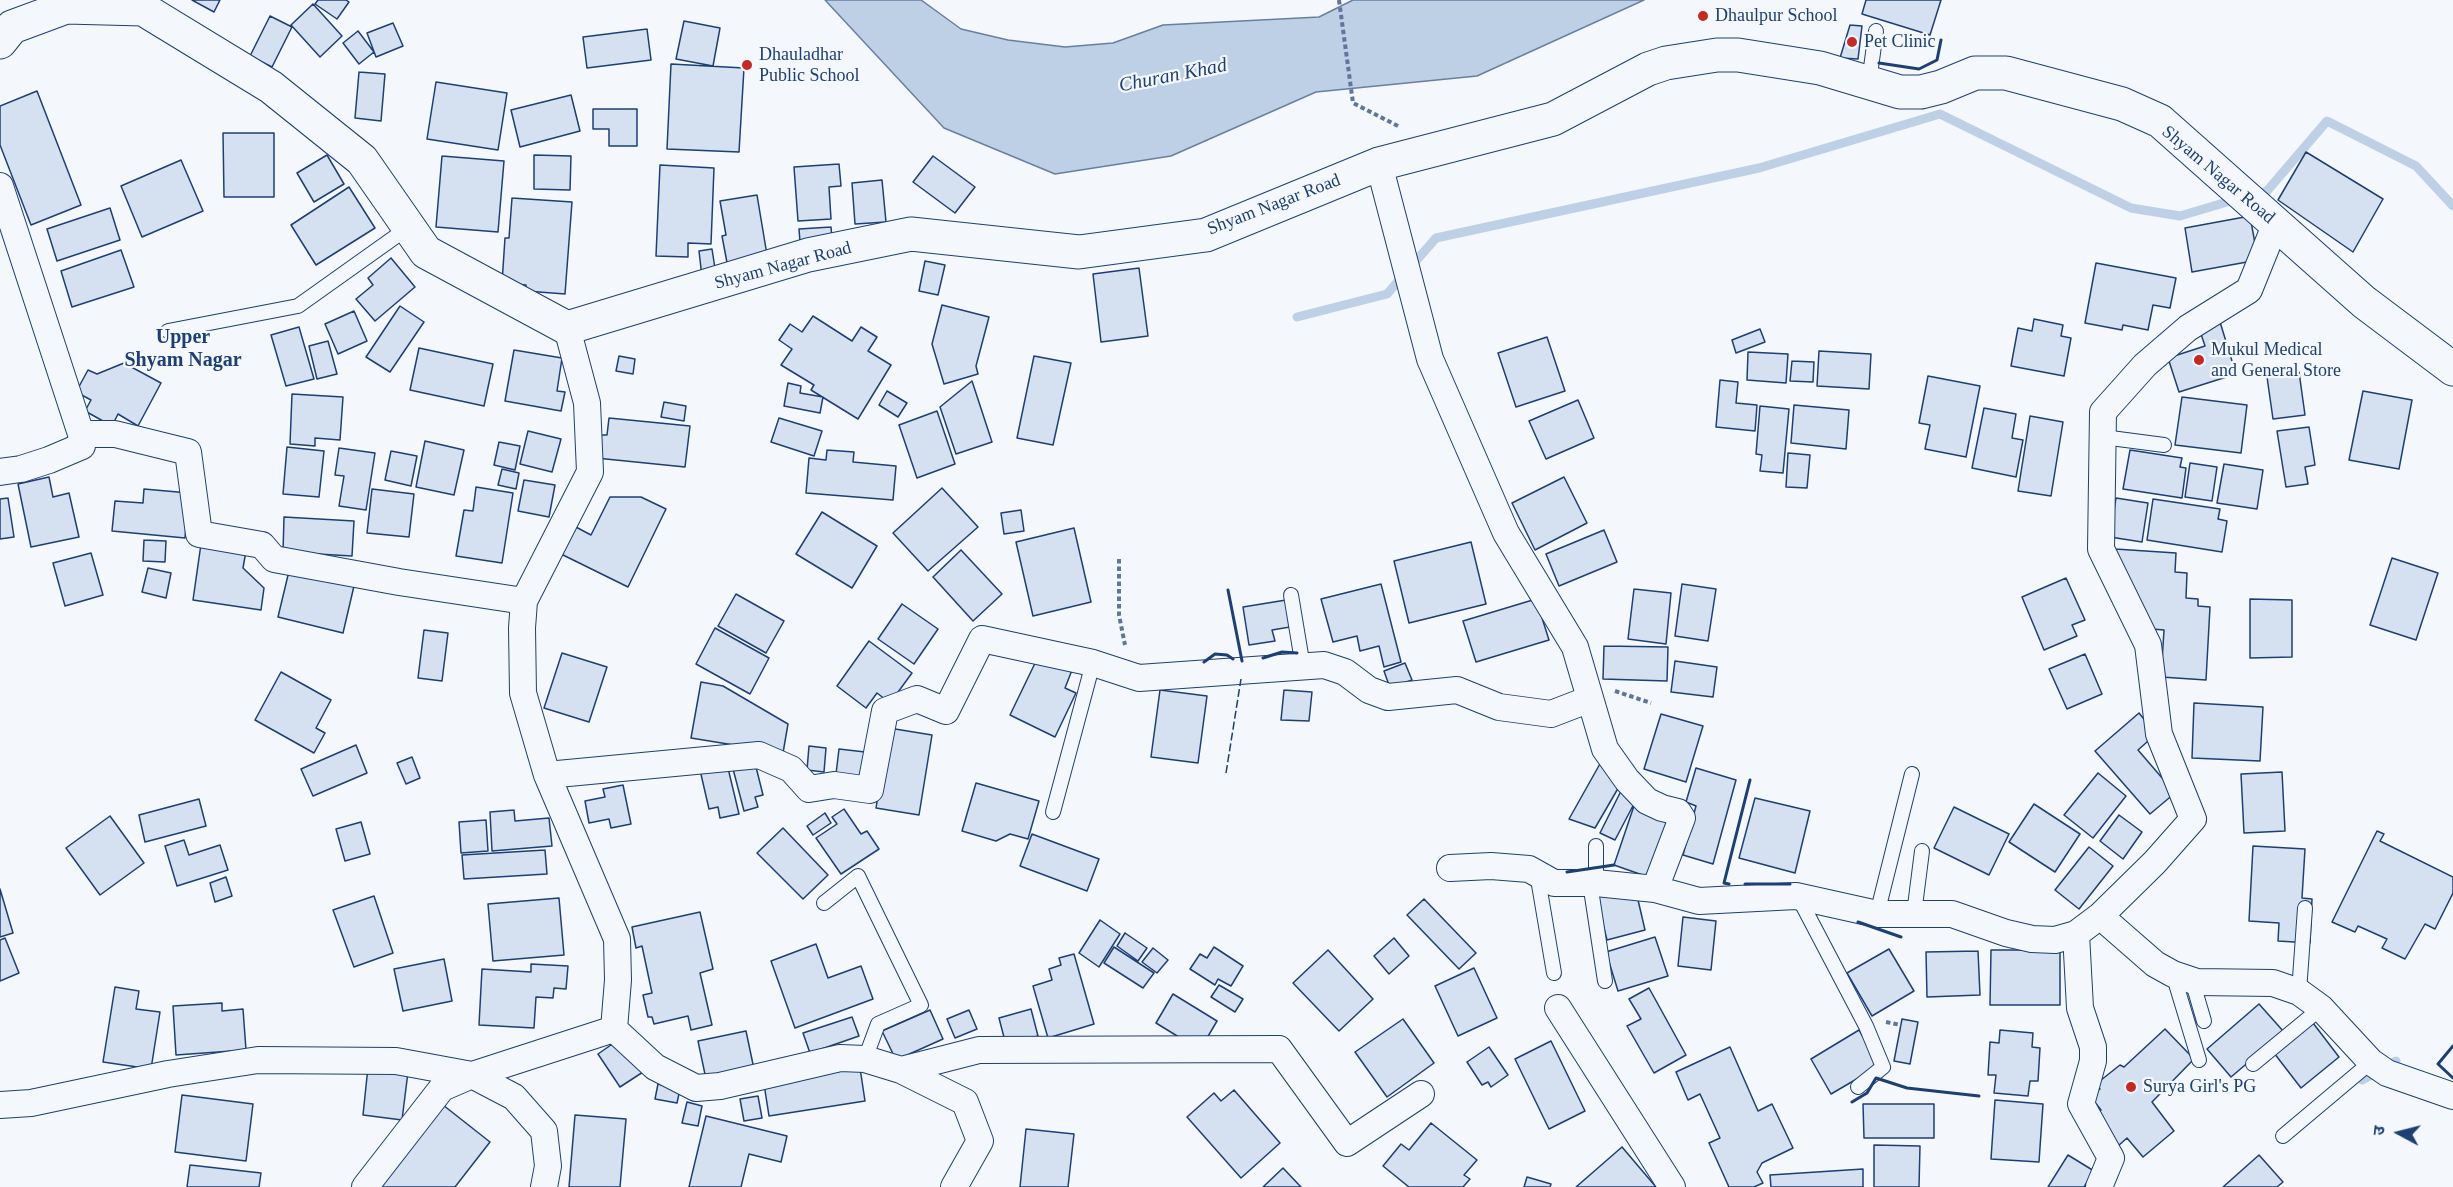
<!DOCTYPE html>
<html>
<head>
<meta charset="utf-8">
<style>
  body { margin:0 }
  #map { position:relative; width:2453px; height:1187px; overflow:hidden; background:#f4f7fb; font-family:Georgia,"Noto Sans Devanagari",serif }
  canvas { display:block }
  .north { position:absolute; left:2369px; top:1103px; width:60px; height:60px; -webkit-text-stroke:4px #f4f7fb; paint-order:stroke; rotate:277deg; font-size:16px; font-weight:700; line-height:24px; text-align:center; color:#1d3f73 }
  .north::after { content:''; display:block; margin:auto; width:21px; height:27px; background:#1d3f73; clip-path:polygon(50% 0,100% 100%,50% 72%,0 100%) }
</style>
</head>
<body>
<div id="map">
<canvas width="2453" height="1187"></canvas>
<div class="north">उ</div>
</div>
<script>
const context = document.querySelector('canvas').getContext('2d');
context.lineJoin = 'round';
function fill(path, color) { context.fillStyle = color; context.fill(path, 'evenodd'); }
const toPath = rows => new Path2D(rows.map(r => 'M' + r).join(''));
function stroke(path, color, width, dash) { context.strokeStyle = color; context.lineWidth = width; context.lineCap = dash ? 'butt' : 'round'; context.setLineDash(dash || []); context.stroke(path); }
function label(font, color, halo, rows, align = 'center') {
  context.font = font + ' Georgia,serif'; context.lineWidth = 4.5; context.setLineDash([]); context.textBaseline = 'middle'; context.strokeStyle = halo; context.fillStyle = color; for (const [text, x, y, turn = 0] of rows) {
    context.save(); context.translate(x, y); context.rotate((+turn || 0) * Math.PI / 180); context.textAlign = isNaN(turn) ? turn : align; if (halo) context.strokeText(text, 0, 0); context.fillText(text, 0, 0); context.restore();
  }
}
const water = toPath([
  [825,0,921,0,961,29,1008,40,1065,47,1113,43,1163,25,1319,17,1353,0,1644,0,1477,76,1316,92,1171,156,1055,174,944,128,825,0]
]);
fill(water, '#bed0e5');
stroke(water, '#687fa3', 1.5);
stroke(toPath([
  [2253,195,2267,191,2327,121,2416,166,2453,206],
  [1297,317,1387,294,1436,238,1759,168,1940,114,2131,208,2180,216,2237,199],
  [2362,1080,2396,1061]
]), '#bed0e5', 9);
const building = toPath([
  [192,0,220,0,214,12,192,0],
  [318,0,346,0,349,2,337,19,315,4,318,0],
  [1866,0,1941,0,1930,35,1862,14,1866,0],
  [313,4,342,36,320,57,291,25,313,4],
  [270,16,292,27,272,67,250,56,270,16],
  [684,21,720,28,713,66,676,59,684,21],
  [393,23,403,46,376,57,367,33,393,23],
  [1850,25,1862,26,1858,59,1840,58,1850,25],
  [647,29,651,60,587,68,583,37,647,29],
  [358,31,374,52,359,64,343,43,358,31],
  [671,64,744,68,739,152,667,149,671,64],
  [359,72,385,74,381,121,355,118,359,72],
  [436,82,507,93,498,150,427,139,436,82],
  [37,91,81,205,31,225,0,145,0,106,37,91],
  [571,95,580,131,520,147,511,110,571,95],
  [593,109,637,109,637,146,609,146,609,129,593,129,593,109],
  [223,133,274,133,274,197,224,197,223,133],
  [2306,152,2383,199,2353,252,2278,200,2306,152],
  [327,155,344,184,314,202,297,173,327,155],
  [534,155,571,156,570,190,534,189,534,155],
  [442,156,504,161,498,232,436,227,442,156],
  [933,156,975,187,955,213,913,182,933,156],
  [181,160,203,211,142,237,121,186,181,160],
  [839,164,841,186,829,187,831,219,798,221,794,167,839,164],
  [660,165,714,168,711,244,688,243,688,257,656,256,660,165],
  [882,180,886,222,855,224,852,183,882,180],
  [349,187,375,228,316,265,291,225,349,187],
  [757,195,768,261,728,268,722,236,726,235,720,201,757,195],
  [512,198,572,202,565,294,526,291,526,285,502,283,505,238,509,238,512,198],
  [110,208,120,240,57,261,47,229,110,208],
  [2250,216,2258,260,2192,272,2185,228,2250,216],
  [831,227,832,239,800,242,799,229,831,227],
  [712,249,716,275,702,277,699,251,712,249],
  [121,250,134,287,72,307,61,271,121,250],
  [391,258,415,287,375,321,356,299,373,285,368,278,391,258],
  [925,261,945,265,938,295,919,291,925,261],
  [2096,263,2176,278,2170,308,2153,305,2148,330,2123,325,2122,330,2085,323,2096,263],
  [1139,268,1148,336,1101,342,1093,274,1139,268],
  [942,305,989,317,976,366,978,374,944,384,932,344,942,305],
  [400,306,424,322,390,372,366,357,400,306],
  [354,311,367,341,338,354,325,324,354,311],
  [813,316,852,341,861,327,877,337,868,351,891,365,858,419,811,390,814,385,781,365,792,349,779,340,790,324,802,332,813,316],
  [2034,319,2063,325,2061,336,2071,338,2064,376,2011,366,2018,328,2032,331,2034,319],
  [2220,322,2236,374,2179,392,2168,358,2205,346,2199,328,2220,322],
  [299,327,314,379,286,386,271,335,299,327],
  [1760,329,1765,342,1736,353,1732,340,1760,329],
  [1547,337,1565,391,1516,407,1498,353,1547,337],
  [328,341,337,374,317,379,309,346,328,341],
  [419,348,493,364,484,406,410,390,419,348],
  [514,350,562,358,557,391,565,392,561,411,505,401,514,350],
  [1819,351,1871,354,1869,389,1817,386,1819,351],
  [1748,352,1788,354,1786,383,1747,380,1748,352],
  [619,356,635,359,633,374,616,371,619,356],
  [1034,356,1071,363,1053,445,1017,438,1034,356],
  [1792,361,1814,362,1813,382,1790,381,1792,361],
  [124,363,161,383,138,426,118,414,112,426,85,411,91,400,76,392,88,370,97,374,124,363],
  [2299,372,2305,415,2273,419,2267,377,2299,372],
  [1928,376,1980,386,1966,457,1925,449,1930,425,1919,423,1928,376],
  [1720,380,1738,382,1736,403,1757,405,1755,431,1716,427,1720,380],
  [972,381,992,442,956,454,940,407,972,381],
  [788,383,801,386,800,393,823,397,820,413,784,406,788,383],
  [887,391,907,403,898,417,879,405,887,391],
  [2363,391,2412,400,2399,469,2349,460,2363,391],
  [292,394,343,397,340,440,315,438,315,446,290,444,292,394],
  [2182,397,2247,405,2241,453,2175,445,2182,397],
  [1578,400,1594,438,1546,459,1529,421,1578,400],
  [664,402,686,406,684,421,661,417,664,402],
  [1794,405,1849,410,1846,449,1791,443,1794,405],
  [1760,406,1789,409,1783,473,1760,471,1762,455,1756,454,1760,406],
  [1984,408,2016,414,2012,438,2023,440,2016,477,1972,468,1984,408],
  [937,411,955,464,917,478,899,425,937,411],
  [2030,416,2063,422,2051,496,2018,491,2030,416],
  [609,418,690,426,685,467,596,458,599,435,607,435,609,418],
  [779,418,822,431,814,456,771,442,779,418],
  [2309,427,2315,465,2305,467,2308,484,2286,487,2277,431,2309,427],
  [528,431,561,439,552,472,520,464,528,431],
  [425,441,464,450,454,495,416,487,425,441],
  [499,442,520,446,515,470,494,465,499,442],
  [287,447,324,451,319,497,283,494,287,447],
  [339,448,375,453,366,510,339,506,344,476,335,475,339,448],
  [827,450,854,452,853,462,896,466,893,500,806,493,809,458,826,460,827,450],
  [2130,450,2182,458,2180,467,2186,468,2182,498,2123,489,2130,450],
  [391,451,417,456,411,486,385,480,391,451],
  [1788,453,1810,455,1807,488,1786,487,1788,453],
  [2190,463,2217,467,2212,501,2185,497,2190,463],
  [2224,464,2263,470,2257,509,2217,503,2224,464],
  [502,469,519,473,516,489,498,485,502,469],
  [49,477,53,497,69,493,79,537,31,547,18,484,49,477],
  [1564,477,1587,523,1535,550,1512,503,1564,477],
  [524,480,555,485,549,517,518,511,524,480],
  [476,487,513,493,502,563,456,556,464,510,473,511,476,487],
  [942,488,978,527,928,571,893,533,942,488],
  [144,489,189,493,185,538,112,531,115,501,143,503,144,489],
  [372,489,414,494,409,537,367,533,372,489],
  [610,497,641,497,666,509,628,587,561,554,574,526,591,535,610,497],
  [8,498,14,537,0,539,0,499,8,498],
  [2116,498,2148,503,2142,542,2110,537,2116,498],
  [2153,499,2220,509,2218,519,2227,521,2222,552,2147,540,2153,499],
  [1021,510,1024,531,1004,534,1001,513,1021,510],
  [822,512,877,546,852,588,796,554,822,512],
  [284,517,354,521,352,556,283,552,284,517],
  [1074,528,1091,602,1033,616,1016,542,1074,528],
  [1604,530,1617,562,1559,586,1546,554,1604,530],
  [144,540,166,541,165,562,143,561,144,540],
  [1471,542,1486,604,1409,623,1394,561,1471,542],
  [201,544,246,551,243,568,264,588,261,610,193,600,201,544],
  [2115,549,2176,553,2175,572,2187,573,2186,598,2198,599,2198,606,2210,607,2206,680,2161,677,2164,630,2152,629,2115,549],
  [961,550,1002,594,973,621,933,577,961,550],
  [91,553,103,595,65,606,53,563,91,553],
  [2392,558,2438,573,2416,640,2370,625,2392,558],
  [148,568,171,573,166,598,142,592,148,568],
  [289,571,354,586,343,633,278,617,289,571],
  [2066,578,2085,620,2072,625,2077,636,2044,650,2022,597,2066,578],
  [1381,584,1401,662,1384,667,1379,646,1360,651,1357,636,1333,642,1321,599,1381,584],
  [1682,584,1716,589,1708,641,1675,636,1682,584],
  [1634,589,1671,593,1666,644,1628,639,1634,589],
  [736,594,784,621,766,653,718,626,736,594],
  [1536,599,1549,640,1476,662,1463,621,1536,599],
  [2250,599,2292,600,2292,657,2250,658,2250,599],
  [1286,600,1290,627,1272,630,1275,641,1249,645,1243,607,1286,600],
  [902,604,938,629,914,664,878,639,902,604],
  [715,628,769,658,750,694,696,664,715,628],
  [424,630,448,633,442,681,418,678,424,630],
  [869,641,912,673,890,703,877,693,866,708,837,686,869,641],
  [1604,646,1668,647,1667,681,1603,679,1604,646],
  [562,653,607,667,589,722,544,708,562,653],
  [2085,654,2102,694,2067,709,2049,669,2085,654],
  [1038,657,1074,665,1065,688,1076,693,1055,737,1010,715,1038,657],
  [1675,661,1717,667,1713,697,1671,692,1675,661],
  [1405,663,1412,680,1390,688,1384,671,1405,663],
  [281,672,331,700,316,728,325,733,314,753,255,720,281,672],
  [701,682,723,686,788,724,783,753,691,738,701,682],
  [1160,690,1207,696,1198,763,1151,757,1160,690],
  [1284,690,1312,692,1309,721,1281,720,1284,690],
  [2194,703,2263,707,2260,761,2192,758,2194,703],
  [2139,713,2156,734,2138,750,2175,793,2150,814,2095,751,2139,713],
  [1661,714,1703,726,1686,782,1644,769,1661,714],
  [889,728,932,735,919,815,876,808,889,728],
  [356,745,367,773,313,796,301,769,356,745],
  [809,746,826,748,824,772,807,770,809,746],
  [839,749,865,752,862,777,836,774,839,749],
  [412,757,420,778,406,784,397,763,412,757],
  [754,759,763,795,755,797,758,807,744,811,732,765,754,759],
  [1601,762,1620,785,1595,828,1569,819,1601,762],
  [727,764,739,814,720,818,718,807,709,809,700,770,727,764],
  [1696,768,1736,780,1713,864,1683,855,1696,806,1686,802,1696,768],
  [2282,772,2285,831,2244,833,2241,774,2282,772],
  [2098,773,2126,796,2093,838,2064,815,2098,773],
  [976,783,1039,801,1028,839,1010,834,996,841,962,831,976,783],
  [623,785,631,824,611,828,609,819,589,823,585,801,605,797,603,789,623,785],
  [1623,787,1636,800,1615,840,1600,833,1623,787],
  [1755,798,1810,811,1795,873,1739,858,1755,798],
  [199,799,206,826,145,842,139,815,199,799],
  [1636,800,1670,819,1651,878,1614,865,1636,800],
  [2034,804,2080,834,2055,872,2009,842,2034,804],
  [1954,807,2009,834,1989,875,1934,848,1954,807],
  [844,809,861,834,867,831,879,849,841,874,816,838,837,824,832,817,844,809],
  [514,810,515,821,549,818,552,846,492,851,490,812,514,810],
  [825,813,831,823,813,835,807,826,825,813],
  [2119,815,2142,832,2123,859,2100,841,2119,815],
  [110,816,144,863,100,895,66,848,110,816],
  [486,820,488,851,461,853,459,822,486,820],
  [361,822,370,854,345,861,336,829,361,822],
  [783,828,828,875,803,899,757,853,783,828],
  [2377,831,2384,834,2380,841,2453,877,2453,893,2435,929,2425,924,2405,959,2382,948,2387,939,2358,926,2355,932,2332,922,2377,831],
  [1032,834,1099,859,1087,891,1020,866,1032,834],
  [184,840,189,855,220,845,228,870,177,886,165,846,184,840],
  [2253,846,2305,849,2302,898,2312,899,2310,943,2278,941,2279,923,2249,921,2253,846],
  [2089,847,2113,866,2079,909,2055,890,2089,847],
  [545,850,547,874,464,879,462,855,545,850],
  [226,877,232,896,215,902,210,883,226,877],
  [1635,887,1645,930,1607,940,1596,896,1635,887],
  [0,889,13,933,0,937,0,889],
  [374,896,393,953,354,967,333,910,374,896],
  [559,898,564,955,493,961,488,904,559,898],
  [1424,899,1476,953,1459,969,1407,915,1424,899],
  [700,912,713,969,700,973,712,1025,691,1030,688,1016,654,1024,652,1017,648,1017,643,995,652,993,642,946,636,948,632,927,700,912],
  [1683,917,1716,921,1711,970,1678,966,1683,917],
  [1100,920,1120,934,1099,967,1079,953,1100,920],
  [1125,933,1147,948,1138,961,1117,946,1125,933],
  [1655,937,1668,976,1618,991,1606,952,1655,937],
  [5,938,19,973,0,981,0,940,5,938],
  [1394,938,1409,956,1389,974,1374,956,1394,938],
  [816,944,828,978,861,966,873,999,795,1028,771,961,816,944],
  [1114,947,1154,973,1143,988,1104,963,1114,947],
  [1214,947,1243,966,1231,986,1218,979,1215,985,1190,969,1200,954,1207,958,1214,947],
  [1153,948,1168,960,1157,973,1142,962,1153,948],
  [1889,949,1914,991,1872,1016,1847,973,1889,949],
  [1328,950,1373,999,1339,1031,1293,983,1328,950],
  [1991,950,2060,950,2060,1005,1990,1005,1991,950],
  [1978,951,1980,995,1927,997,1926,952,1978,951],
  [1074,954,1094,1024,1048,1038,1033,986,1052,980,1049,969,1061,965,1059,958,1074,954],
  [444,959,452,1001,403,1011,394,969,444,959],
  [531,964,568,966,566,989,554,988,553,998,536,997,534,1028,479,1025,482,969,531,972,531,964],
  [1474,968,1497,1018,1458,1036,1435,986,1474,968],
  [1219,985,1243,999,1235,1012,1211,997,1219,985],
  [115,987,139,991,136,1009,160,1012,151,1069,103,1062,115,987],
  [1649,988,1686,1055,1654,1073,1627,1026,1641,1019,1629,999,1649,988],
  [1173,994,1217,1021,1200,1050,1156,1023,1173,994],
  [222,1003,222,1011,243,1009,246,1050,176,1055,173,1006,222,1003],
  [2259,1004,2284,1032,2231,1077,2207,1049,2259,1004],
  [1031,1009,1038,1036,1006,1045,999,1018,1031,1009],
  [930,1010,943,1039,896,1060,882,1031,930,1010],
  [969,1010,977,1029,955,1038,947,1019,969,1010],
  [852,1017,859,1036,810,1053,803,1033,852,1017],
  [1403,1019,1434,1063,1387,1097,1355,1052,1403,1019],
  [1902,1019,1918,1022,1910,1064,1894,1061,1902,1019],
  [2313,1023,2339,1057,2301,1088,2274,1053,2313,1023],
  [2165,1029,2194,1059,2152,1102,2174,1131,2143,1157,2127,1138,2118,1146,2094,1117,2101,1110,2090,1096,2100,1089,2096,1084,2120,1065,2124,1067,2165,1029],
  [1859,1030,1879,1066,1831,1094,1811,1059,1859,1030],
  [2000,1030,2033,1033,2032,1047,2040,1048,2038,1081,2030,1081,2028,1096,1994,1093,1996,1075,1988,1075,1990,1042,1999,1043,2000,1030],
  [746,1031,754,1069,706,1079,698,1041,746,1031],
  [621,1038,643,1072,620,1087,598,1054,621,1038],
  [1551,1041,1585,1111,1549,1129,1515,1059,1551,1041],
  [1489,1047,1508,1075,1491,1087,1488,1082,1482,1085,1467,1062,1489,1047],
  [1730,1047,1758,1111,1772,1104,1793,1148,1762,1163,1757,1172,1763,1183,1754,1187,1729,1187,1709,1143,1720,1138,1700,1094,1688,1100,1676,1072,1730,1047],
  [368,1067,408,1072,402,1120,363,1115,368,1067],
  [860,1068,865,1101,769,1116,764,1084,860,1068],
  [658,1084,680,1089,677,1103,655,1099,658,1084],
  [1234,1090,1280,1143,1241,1178,1187,1117,1214,1093,1221,1101,1234,1090],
  [182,1095,253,1104,246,1161,175,1152,182,1095],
  [758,1096,762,1118,744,1121,740,1099,758,1096],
  [1995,1100,2043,1104,2039,1162,1991,1159,1995,1100],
  [687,1102,702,1106,698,1126,682,1123,687,1102],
  [1863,1104,1934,1104,1934,1138,1864,1138,1863,1104],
  [443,1105,490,1142,455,1187,380,1187,443,1105],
  [575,1115,626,1119,620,1187,569,1187,575,1115],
  [706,1116,787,1136,781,1162,749,1154,741,1187,689,1187,706,1116],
  [1431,1123,1477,1160,1464,1175,1470,1179,1463,1187,1409,1187,1383,1166,1401,1144,1409,1150,1431,1123],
  [1026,1129,1074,1134,1068,1187,1020,1187,1026,1129],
  [1874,1145,1920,1146,1919,1187,1874,1187,1874,1145],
  [1622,1147,1656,1187,1576,1187,1622,1147],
  [2068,1155,2094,1171,2084,1187,2048,1187,2068,1155],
  [2259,1155,2283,1182,2277,1187,2223,1187,2259,1155],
  [190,1165,261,1173,259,1187,187,1187,190,1165],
  [1283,1168,1301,1187,1263,1187,1283,1168],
  [1863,1169,1863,1187,1771,1187,1770,1175,1863,1169],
  [1527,1177,1551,1184,1550,1187,1524,1187,1527,1177]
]);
fill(building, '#d5e0f0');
stroke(building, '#1d3f73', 1.5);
const lane = toPath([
  [1869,82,1876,31],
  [168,331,298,306,409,227],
  [2103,437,2164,445],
  [1291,595,1303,667],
  [1053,812,1093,663],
  [1537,873,1554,973],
  [1590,883,1605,981],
  [1596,883,1596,846],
  [1804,896,1803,906,1866,1026,1883,1067,1858,1087],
  [824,903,858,876,921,1005,878,1024,865,1059],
  [1877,914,1912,774],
  [1914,914,1922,851],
  [2173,974,2199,1060],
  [2192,980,2204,1021],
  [2299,992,2305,908],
  [2253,1064,2321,1008],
  [2283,1136,2371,1062]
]);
const street = toPath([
  [1379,164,1430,359,1506,533,1575,647,1605,749,1627,780,1647,801,1662,808,1678,812,1682,818,1655,889],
  [0,186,81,434,82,446,49,460,21,469,0,472],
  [567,328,587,403,590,472,524,601,522,628,523,693,547,775,617,939,618,980,614,1029,655,1067,696,1088,720,1086,840,1058,865,1059,901,1070,965,1102,980,1141,954,1187],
  [81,434,115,434,188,452,199,534,262,545,274,559,399,582,524,601],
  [547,775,759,755,791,769,809,789,834,785,870,790,885,711,917,699,946,711,982,639,1093,663,1139,678,1324,665,1345,672,1369,690,1388,697,1457,690,1499,707,1551,714,1590,699],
  [1450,868,1491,866,1529,869,1554,883,1596,883,1655,889,1699,901,1796,896,1877,914,1952,914,2006,933,2032,939,2055,940,2076,934,2080,1008,2093,1047,2093,1061,2081,1104,2111,1158,2099,1187],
  [2100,916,2155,964,2173,974,2197,982,2273,983,2299,992,2321,1008,2371,1062,2387,1073,2453,1096],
  [2076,934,2100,916,2155,862,2193,819,2159,734,2148,645,2101,549,2103,412,2145,365,2188,328,2249,290,2276,223],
  [1558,1008,1672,1187],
  [901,1070,979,1050,1279,1049,1347,1143,1421,1094],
  [0,1105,31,1103,168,1074,258,1060,396,1061,472,1075,514,1097,544,1131,548,1166,544,1187],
  [365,1187,442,1088,472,1075,614,1029]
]);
const secondary = toPath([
  [0,42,12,27,66,7,143,9,271,87,362,160,426,252,567,328,808,255,911,234,1079,252,1206,235,1379,164,1553,119,1648,69,1666,63,1717,55,1738,55,1820,68,1900,92,1921,92,1941,87,1975,73,2006,73,2122,104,2160,121,2364,302,2453,369]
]);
stroke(lane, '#1d3f73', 16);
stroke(street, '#1d3f73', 28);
stroke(secondary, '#1d3f73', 35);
stroke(toPath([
  [1339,0,1353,103,1400,127],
  [1119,559,1119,615,1125,645],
  [1615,691,1651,703],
  [1886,1022,1901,1025]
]), '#5e769c', 4, [4.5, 3]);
stroke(lane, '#f4f7fb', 14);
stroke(street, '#f4f7fb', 26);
stroke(secondary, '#f4f7fb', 33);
stroke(toPath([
  [1226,773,1241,679]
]), '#1d3f73', 1.5, [8, 3]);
stroke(toPath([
  [1879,63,1919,69,1937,60,1941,40],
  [1228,590,1242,661],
  [1263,658,1282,652,1297,653],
  [1204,662,1215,654,1227,655,1233,659],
  [1567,872,1614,865],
  [1729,884,1724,883,1750,780],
  [1745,884,1790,884],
  [1858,922,1901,937],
  [2453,1046,2438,1064,2453,1078],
  [1852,1102,1867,1093,1876,1078,1907,1088,1979,1096]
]), '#1d3f73', 3);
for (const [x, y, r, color] of [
  [1703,16,6,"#c62828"],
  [1852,42,6,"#c62828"],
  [747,65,6,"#c62828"],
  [2199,360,6,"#c62828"],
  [2131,1087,6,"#c62828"]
]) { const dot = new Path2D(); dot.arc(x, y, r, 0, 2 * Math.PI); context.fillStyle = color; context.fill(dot); stroke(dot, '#f4f7fb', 2); }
label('18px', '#1d3f73', '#f4f7fb', [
  ["Dhaulpur School",1715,16],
  ["Pet Clinic",1864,42],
  ["Dhauladhar",759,55],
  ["Public School",759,76],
  ["Mukul Medical",2211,350],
  ["and General Store",2211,371],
  ["Surya Girl's PG",2143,1087]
], 'left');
label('18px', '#1d3f73', '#f4f7fb', [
  ["Shyam Nagar Road",2218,175,40],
  ["Shyam Nagar Road",1274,205,-21],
  ["Shyam Nagar Road",783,266,-15]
]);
label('italic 20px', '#1d3f73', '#f4f7fb', [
  ["Churan Khad",1173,76,-11]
]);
label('bold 20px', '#1d3f73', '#f4f7fb', [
  ["Upper",183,338],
  ["Shyam Nagar",183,361]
]);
</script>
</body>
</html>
